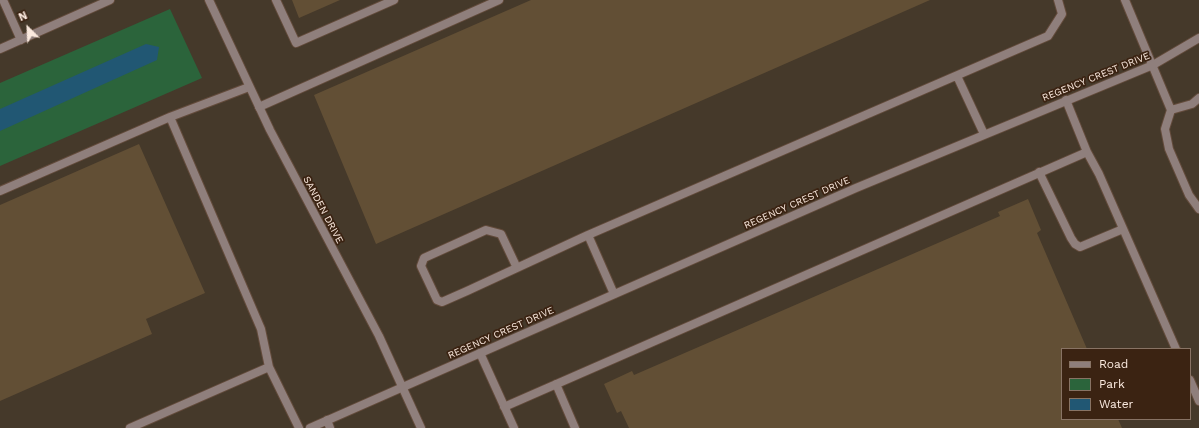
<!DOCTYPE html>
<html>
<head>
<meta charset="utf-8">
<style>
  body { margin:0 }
  #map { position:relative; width:1199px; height:428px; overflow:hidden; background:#462d1c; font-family:"Work Sans",sans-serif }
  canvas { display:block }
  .legend { position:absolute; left:1061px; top:348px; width:130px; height:72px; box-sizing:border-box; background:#3b2312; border:1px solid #887364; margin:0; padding:5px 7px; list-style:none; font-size:12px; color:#fbeadf }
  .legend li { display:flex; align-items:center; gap:8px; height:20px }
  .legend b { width:20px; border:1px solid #887364 }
  .north { position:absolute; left:8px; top:8px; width:40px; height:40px; -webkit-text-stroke:3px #3b2312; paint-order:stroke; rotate:336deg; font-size:11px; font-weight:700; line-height:16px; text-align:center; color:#fbeadf }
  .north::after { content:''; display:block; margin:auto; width:14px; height:18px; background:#fbeadf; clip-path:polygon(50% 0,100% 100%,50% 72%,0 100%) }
</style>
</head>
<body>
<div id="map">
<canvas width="1199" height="428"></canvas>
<ul class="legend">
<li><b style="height:5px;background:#8f7f7c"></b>Road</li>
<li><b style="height:11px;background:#2b643b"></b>Park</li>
<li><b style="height:11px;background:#215773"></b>Water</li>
</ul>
<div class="north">N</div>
</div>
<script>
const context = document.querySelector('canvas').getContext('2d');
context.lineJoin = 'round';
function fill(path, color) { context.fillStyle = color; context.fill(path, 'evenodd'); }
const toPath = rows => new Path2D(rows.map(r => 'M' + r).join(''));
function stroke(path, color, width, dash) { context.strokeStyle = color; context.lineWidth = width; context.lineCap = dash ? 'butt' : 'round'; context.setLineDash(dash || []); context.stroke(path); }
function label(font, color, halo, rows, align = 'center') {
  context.font = font + ' "Work Sans",sans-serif'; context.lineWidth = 3.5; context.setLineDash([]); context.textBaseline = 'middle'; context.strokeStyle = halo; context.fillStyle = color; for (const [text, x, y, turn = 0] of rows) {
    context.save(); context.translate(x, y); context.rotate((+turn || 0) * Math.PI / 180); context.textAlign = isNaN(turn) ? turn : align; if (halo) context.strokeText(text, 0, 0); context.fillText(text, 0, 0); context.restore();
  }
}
fill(toPath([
  [0,0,1199,0,1199,428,0,428],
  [1062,349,1190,349,1190,419,1062,419]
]), '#45392a');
fill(toPath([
  [170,9,202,78,0,166,0,83]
]), '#2b643b');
fill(toPath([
  [146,44,159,47,157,60,0,131,0,109]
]), '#215773');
fill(toPath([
  [292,0,340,0,299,18],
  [531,0,930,0,376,244,314,95],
  [139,144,205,293,146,319,152,334,0,401,0,205],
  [1028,199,1041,230,1037,233,1087,349,1062,349,1062,419,1118,419,1122,428,629,428,621,411,617,413,604,384,632,371,634,375,1000,216,998,212]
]), '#624f35');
const service = toPath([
  [3,0,21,40],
  [276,0,296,43,394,0],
  [1125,0,1171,110,1192,104,1199,98],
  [0,49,110,0],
  [957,76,984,134],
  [259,107,499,0],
  [1171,110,1165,129,1169,149,1189,195,1199,209],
  [170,117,261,329,269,367,299,428],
  [1087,152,1099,174,1176,349],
  [1039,172,1071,238,1075,244,1080,247,1123,229],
  [0,191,170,117,249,87],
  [517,268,501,234,486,230,424,258,421,266,437,300,442,302,467,291,588,235],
  [614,294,588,235,1048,36,1062,14,1058,0],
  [480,353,514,428],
  [1190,380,1199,401],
  [556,384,575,428],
  [504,407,1087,152,1066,100],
  [327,420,330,428],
  [130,428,269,367],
  [310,428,403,387]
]);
const minor = toPath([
  [209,0,270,130,379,336,421,428],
  [403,387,856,188,1153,65,1199,38]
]);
stroke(service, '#634b3b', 10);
stroke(minor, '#634b3b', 10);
stroke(service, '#8f7f7c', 8);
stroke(minor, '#8f7f7c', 8);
label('10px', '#fbeadf', '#3b2312', [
  ["REGENCY CREST DRIVE",1096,77,-22],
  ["REGENCY CREST DRIVE",797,203,-24],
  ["SANDEN DRIVE",323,210,62],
  ["REGENCY CREST DRIVE",501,333,-24]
]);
</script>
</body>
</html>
